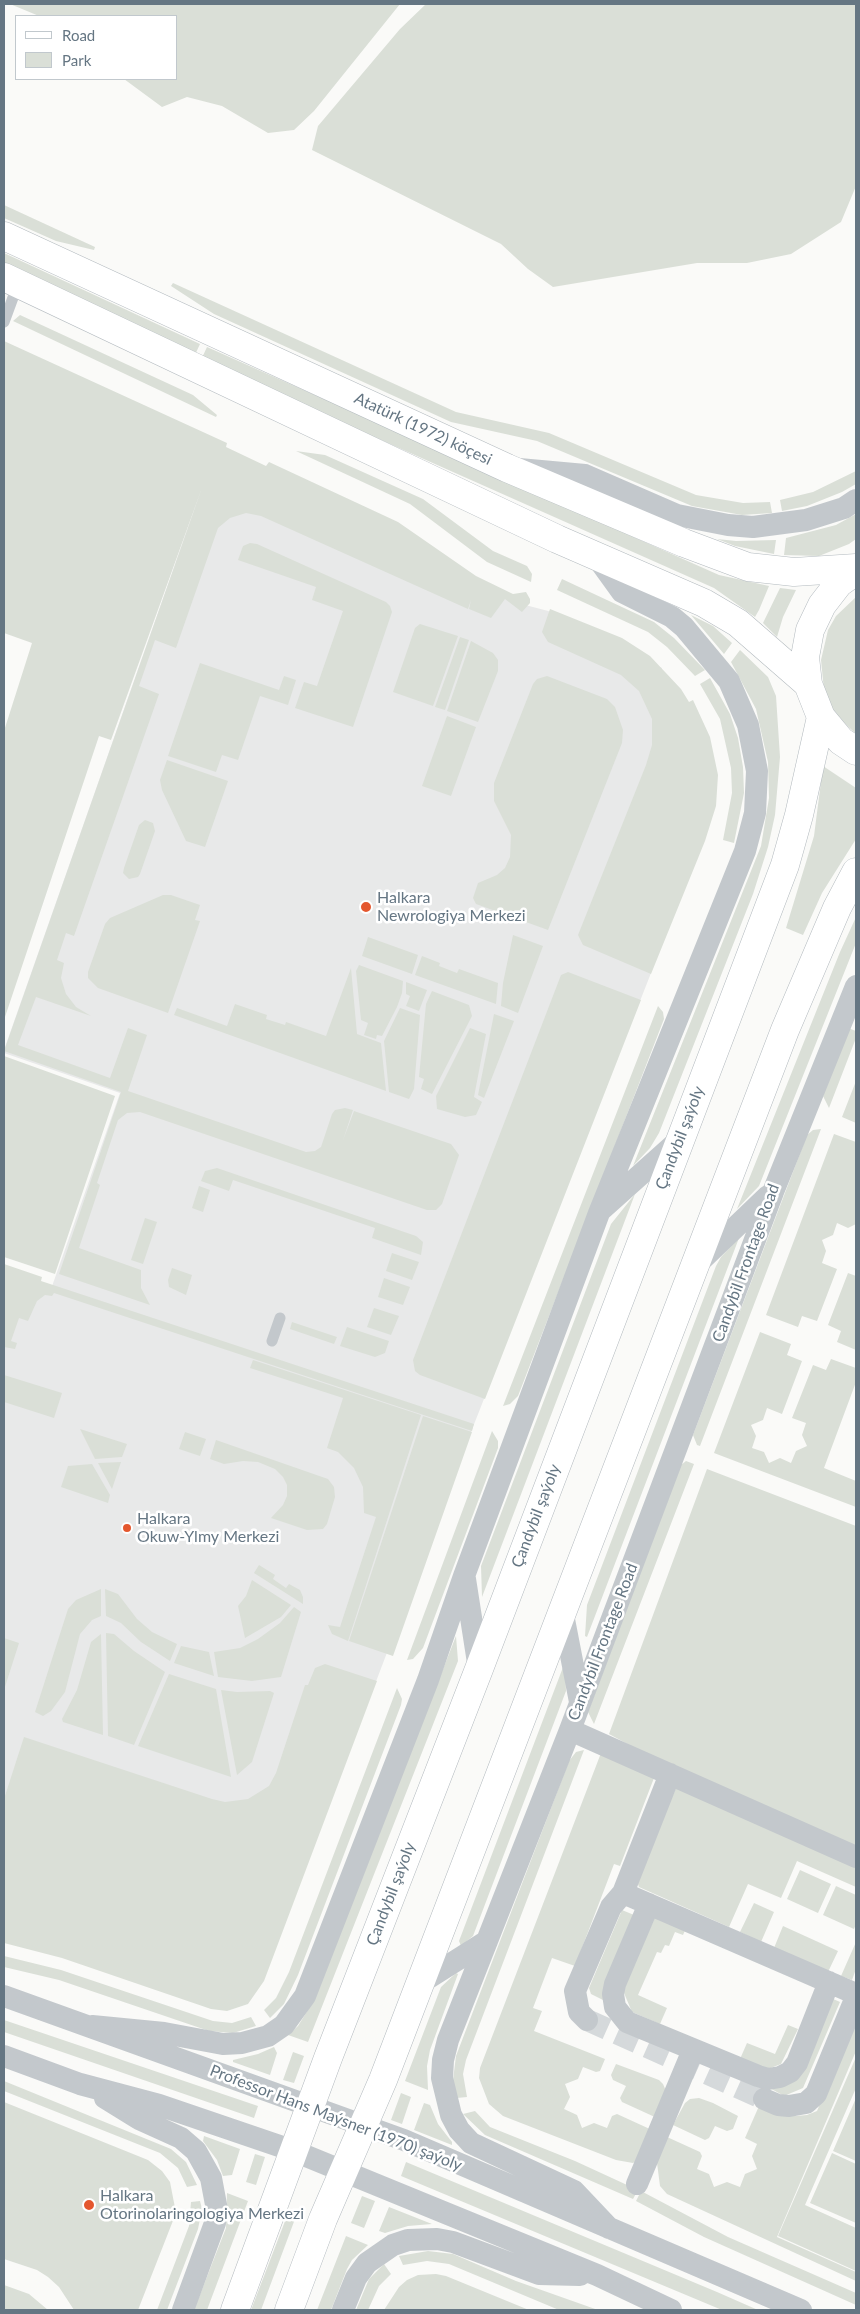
<!DOCTYPE html>
<html>
<head>
<meta charset="utf-8">
<style>
  body { margin:0 }
  #map { position:relative; width:860px; height:2314px; overflow:hidden; background:#fafaf8; font-family:Lato,sans-serif }
  canvas { display:block }
  .frame { position:absolute; inset:0; border:5px solid #657683; pointer-events:none }
  .legend { position:absolute; left:15px; top:15px; width:162px; height:65px; box-sizing:border-box; background:#fff; border:1px solid #c1c8cd; margin:0; padding:6px 9px; list-style:none; font-size:15px; color:#657683 }
  .legend li { display:flex; align-items:center; gap:10px; height:25px }
  .legend b { width:25px; border:1px solid #c1c8cd }
</style>
</head>
<body>
<div id="map">
<canvas width="860" height="2314"></canvas>
<div class="frame"></div>
<ul class="legend">
<li><b style="height:6px;background:#fff"></b>Road</li>
<li><b style="height:14px;background:#dadfd7"></b>Park</li>
</ul>
</div>
<script>
const context = document.querySelector('canvas').getContext('2d');
context.lineJoin = 'round';
function fill(path, color) { context.fillStyle = color; context.fill(path, 'evenodd'); }
const toPath = rows => new Path2D(rows.map(r => 'M' + r).join(''));
function stroke(path, color, width, dash) { context.strokeStyle = color; context.lineWidth = width; context.lineCap = dash ? 'butt' : 'round'; context.setLineDash(dash || []); context.stroke(path); }
function label(font, color, halo, rows, align = 'center') {
  context.font = font + ' Lato,sans-serif'; context.lineWidth = 5; context.setLineDash([]); context.textBaseline = 'middle'; context.strokeStyle = halo; context.fillStyle = color; for (const [text, x, y, turn = 0] of rows) {
    context.save(); context.translate(x, y); context.rotate((+turn || 0) * Math.PI / 180); context.textAlign = isNaN(turn) ? turn : align; if (halo) context.strokeText(text, 0, 0); context.fillText(text, 0, 0); context.restore();
  }
}
fill(toPath([
  [210,465,477,585,529,606,552,612,662,668,651,973,471,1432,262,1981,4,1935,4,1277,50,1292,120,1093,4,1053,4,1050]
]), '#e8e9e9');
fill(toPath([
  [10,4,400,4,314,111,294,130,268,133,222,106,187,97,162,107,124,79,176,79,176,16,39,16],
  [426,4,856,4,856,186,841,222,791,254,747,263,697,263,553,287,528,269,501,244,312,150,318,126,400,29],
  [4,205,95,247,94,250,56,241,4,218],
  [4,253,200,344,194,357,4,269],
  [173,283,456,412,549,433,696,495,743,503,770,502,772,513,742,515,692,506,537,441,451,422,214,314,171,286],
  [20,315,193,395,217,415,216,417,13,321],
  [4,341,227,443,226,447,266,466,269,462,398,522,476,576,513,594,526,592,530,599,530,603,522,612,505,599,491,618,469,609,471,600,468,609,261,516,246,513,230,518,218,528,176,648,155,640,139,686,159,694,74,936,66,933,57,960,64,963,61,978,66,994,76,1007,91,1016,36,997,18,1045,110,1078,128,1028,147,1035,128,1091,306,1152,315,1151,321,1147,332,1114,335,1110,345,1108,353,1110,343,1140,354,1111,451,1144,459,1155,442,1204,436,1210,427,1210,140,1112,127,1113,118,1120,97,1183,100,1185,79,1248,141,1270,141,1288,150,1305,59,1274,121,1092,4,1051,203,485,111,740,99,736,4,1020,4,731,32,643,4,633],
  [207,347,719,575,769,586,759,610,755,617,714,588,201,360],
  [296,451,325,455,423,499,493,551,527,566,532,574,531,582,487,562,410,504],
  [856,471,856,484,842,492,807,506,782,511,780,500,813,492],
  [856,514,856,539,849,544,819,556,784,555,786,538,836,525],
  [717,539,736,541,776,540,774,554,735,546],
  [250,543,257,544,386,602,390,606,392,612,353,727,295,708,304,682,317,686,343,611,312,600,316,587,238,560,243,546],
  [562,579,654,622,674,638,705,670,695,676,667,647,648,632,557,590],
  [780,588,796,590,783,617,777,637,763,623],
  [856,597,856,734,839,718,830,705,824,690,821,660,828,630,836,616],
  [550,609,622,638,650,656,681,689,689,702,693,700,710,737,718,775,716,806,705,841,651,974,583,945,578,935,646,765,652,745,652,719,639,691,621,675,548,642,542,632],
  [691,615,713,626,732,643,724,654],
  [420,624,458,636,433,706,393,692,415,628],
  [460,637,469,640,445,710,435,707],
  [471,641,493,653,498,660,498,671,478,722,447,711],
  [740,650,768,677,776,696,780,757,775,815,768,847,753,894,659,1133,650,1148,633,1166,761,846,769,798,768,762,756,709,731,662],
  [200,663,279,690,284,676,296,680,288,705,260,696,238,760,222,755,216,772,168,756],
  [547,676,607,699,615,707,623,730,622,743,548,930,476,904,473,898,478,883,497,875,505,868,510,857,511,835,494,801,494,783,533,684,537,679],
  [710,678,730,714,738,738,743,767,744,793,734,843,723,840,732,793,731,768,720,719,700,684],
  [447,716,476,727,451,796,422,786],
  [167,760,228,781,205,847,186,841,162,790,160,780],
  [823,766,856,788,856,839,822,893,803,935,786,928,814,836],
  [145,820,153,823,155,831,140,874,138,877,129,879,123,873,124,868,139,825],
  [163,895,171,895,200,905,195,920,200,921,168,1013,98,988,88,978,88,972,105,924,110,918],
  [856,917,856,943,759,1186,737,1209,840,952],
  [513,935,543,946,518,1013,501,1006,503,983],
  [368,937,418,955,412,974,362,956],
  [422,956,440,963,439,966,457,973,459,969,498,983,496,1004,415,975],
  [359,965,403,981,402,993,397,1007,382,1036,377,1035,376,1039,364,1035,368,1023,361,1020,356,971],
  [351,968,357,1034,381,1043,386,1091,174,1015,177,1008,227,1026,235,1004,267,1015,266,1019,285,1025,286,1022,326,1036],
  [568,972,641,1000,485,1399,420,1375,415,1371,413,1360,561,975],
  [406,982,427,990,419,1011,406,1006,410,996,406,994],
  [432,991,469,1005,472,1016,432,1094,421,1089,424,1079,419,1077,426,1004],
  [658,1006,663,1012,664,1019,518,1396,510,1404,503,1406],
  [400,1008,420,1015,414,1089,409,1099,389,1092,384,1041],
  [494,1014,514,1021,484,1098,478,1095],
  [470,1028,486,1034,474,1097,482,1102,476,1115,465,1117,437,1109,436,1096],
  [848,1028,856,1031,856,1038,829,1108,823,1096],
  [4,1056,115,1096,55,1274,4,1257],
  [856,1081,856,1123,842,1117],
  [821,1129,700,1446,697,1445,693,1435,807,1135,813,1130],
  [834,1134,856,1142,856,1224,848,1228,837,1223,833,1235,822,1240,826,1251,822,1263,837,1269,817,1321,802,1316,798,1327,766,1315],
  [217,1168,416,1236,423,1242,421,1255,372,1238,375,1228,233,1180,229,1191,201,1181,205,1171],
  [199,1186,210,1190,203,1212,192,1208],
  [635,1194,482,1597,481,1566,611,1224],
  [145,1218,157,1222,143,1264,131,1260],
  [739,1238,587,1637,585,1636,587,1605,716,1266,721,1257],
  [392,1253,419,1262,412,1280,386,1271],
  [4,1264,42,1277,41,1281,474,1424,472,1431,54,1293,52,1296,45,1295,37,1301,28,1321,19,1318,11,1341,17,1343,15,1349,4,1347],
  [172,1268,192,1275,186,1295,169,1287,168,1280],
  [848,1273,856,1276,856,1350,837,1342,841,1331,828,1325],
  [384,1278,410,1287,403,1305,378,1297],
  [374,1308,399,1316,391,1335,367,1327],
  [292,1322,337,1337,334,1344,290,1329],
  [347,1327,389,1341,385,1353,375,1357,340,1346],
  [760,1332,791,1344,787,1355,802,1361,782,1414,767,1408,763,1420,751,1425,756,1436,752,1448,764,1452,769,1463,780,1458,791,1463,796,1451,807,1446,802,1435,806,1423,792,1418,813,1365,826,1370,831,1359,856,1368,856,1382,824,1468,856,1481,856,1507,714,1453],
  [253,1360,421,1415,348,1641,332,1634,328,1625,340,1627,376,1517,364,1513,363,1487,354,1468,338,1452,327,1448,343,1398,250,1368],
  [4,1375,62,1393,54,1418,4,1402],
  [423,1416,472,1432,393,1656,349,1641],
  [80,1429,127,1444,122,1457,95,1459],
  [492,1431,498,1441,498,1448,423,1648,413,1659,407,1660],
  [185,1432,206,1439,200,1456,179,1449],
  [216,1440,328,1479,334,1487,335,1497,327,1524,323,1529,307,1530,271,1518,283,1505,287,1496,287,1485,283,1477,275,1469,258,1462,243,1461,224,1464,210,1459],
  [686,1461,694,1464,594,1724,588,1712,681,1465],
  [121,1462,112,1489,98,1463],
  [92,1464,110,1495,108,1503,61,1487,68,1466],
  [707,1469,856,1526,856,1847,657,1760,609,1734],
  [259,1565,275,1575,273,1579,286,1588,289,1584,300,1590,303,1597,303,1604,254,1573],
  [252,1580,291,1605,281,1617,245,1638,238,1606,246,1596],
  [101,1589,101,1616,92,1620,80,1634,65,1692,51,1711,43,1716,35,1712,68,1609,76,1600],
  [105,1589,118,1594,137,1619,152,1632,177,1644,170,1661,141,1642,121,1623,106,1616],
  [294,1607,301,1612,281,1677,252,1681,218,1677,214,1652,240,1648,258,1639,280,1623],
  [106,1633,114,1634,134,1651,165,1672,134,1745,108,1736],
  [101,1634,103,1735,63,1722,62,1719,77,1690,91,1642],
  [456,1636,458,1661,308,2042,288,2035,298,2026,311,2005],
  [4,1638,19,1643,4,1690],
  [181,1646,209,1652,214,1676,174,1663],
  [565,1662,566,1691,473,1936,461,1946,459,1941],
  [325,1664,377,1681,264,1981,248,2004,227,2011,211,2009,62,1958,4,1943,4,1799,24,1737,212,1799,225,1802,248,1799,269,1786,276,1773,305,1685,308,1685,315,1668],
  [169,1674,216,1689,231,1777,138,1746],
  [397,1688,402,1699,401,1705,298,1975,284,2004,270,2018,264,2010,276,1998,289,1972],
  [221,1690,237,1692,270,1691,274,1693,252,1762,237,1775],
  [584,1750,466,2060,463,2074,467,2097,457,2098,453,2080,456,2056,569,1761,576,1752],
  [601,1753,654,1778,620,1866,614,1864,575,1966,552,1958,533,2008,542,2011,534,2031,605,2059,600,2071,596,2072,583,2067,578,2079,565,2084,570,2097,564,2109,577,2115,582,2128,594,2123,607,2128,612,2116,617,2114,652,2130,640,2159,633,2163,616,2160,503,2116,489,2104,479,2078,480,2068],
  [677,1786,856,1866,856,1887,797,1861,781,1898,748,1884,729,1927,639,1887,636,1879],
  [800,1870,831,1884,818,1913,787,1899],
  [836,1886,856,1895,856,1924,854,1929,823,1915],
  [754,1903,774,1912,761,1942,740,1932],
  [622,1910,634,1915,605,2001,591,1994,589,1988],
  [655,1917,686,1928,683,1935,675,1932,669,1946,665,1945,661,1953,657,1952,638,1995,667,2008,660,2024,632,2012,624,1993,624,1987],
  [783,1926,838,1951,828,1972,774,1948],
  [856,1942,856,1969,852,1980,841,1976],
  [4,1956,61,1970,213,2021,232,2023,251,2017,256,2026,233,2033,209,2031,59,1980,4,1967],
  [456,1973,458,1974,430,2050,427,2066,428,2090,405,2081,441,1987],
  [831,1998,840,2002,803,2088,784,2096,768,2087],
  [856,2019,856,2051,777,2237,856,2272,856,2281,667,2194,660,2186,657,2163,667,2137,700,2152,702,2156,697,2169,709,2174,714,2187,727,2182,740,2187,745,2174,757,2169,752,2156,757,2144,745,2138,759,2106,796,2116,807,2115,817,2111],
  [4,2020,258,2106,254,2118,4,2032],
  [788,2025,798,2029,781,2064,768,2069,740,2059,747,2043,775,2054],
  [274,2047,277,2053,270,2075,233,2062,233,2060,258,2054],
  [293,2052,304,2056,294,2083,283,2080],
  [856,2057,856,2088,805,2205,856,2228,856,2271,778,2236],
  [616,2064,659,2080,663,2084,666,2091,657,2118,622,2102,620,2098,626,2086,613,2080,611,2075],
  [4,2081,171,2149,186,2162,197,2185,187,2187,178,2168,160,2153,4,2091],
  [401,2093,411,2097,402,2124,391,2120],
  [699,2098,713,2103,738,2116,733,2129,727,2131,715,2126,709,2138,705,2140,673,2125,685,2103,690,2099],
  [856,2098,856,2161,833,2151],
  [4,2102,148,2160,162,2171,170,2182,176,2213,138,2310,74,2310,59,2287,48,2277,37,2270,4,2259],
  [424,2103,430,2105,438,2124,452,2142,452,2145,414,2130],
  [475,2111,490,2127,575,2161,638,2190,633,2199,485,2135,463,2114],
  [204,2136,240,2149,232,2175,223,2176,217,2160,203,2141],
  [832,2153,856,2164,856,2223,810,2203],
  [255,2154,265,2157,256,2185,246,2182],
  [406,2162,717,2292,758,2310,722,2310,401,2176],
  [641,2191,728,2237,856,2293,856,2305,704,2237,636,2201],
  [227,2193,248,2201,207,2310,194,2310,226,2228],
  [362,2196,375,2201,364,2228,351,2223],
  [200,2201,202,2209,198,2229,167,2310,157,2310,189,2226,191,2202],
  [389,2207,432,2224,408,2226,385,2233,379,2231],
  [287,2216,295,2219,261,2310,251,2310],
  [346,2236,368,2245,352,2260,347,2269,331,2310,317,2310],
  [428,2251,453,2254,516,2281,598,2310,559,2310,449,2264,427,2261,403,2265,399,2256],
  [384,2264,391,2274,379,2286,368,2310,356,2310,369,2279],
  [436,2274,446,2276,529,2310,384,2310,399,2287,407,2280,418,2275],
  [4,2285,29,2294,48,2310,4,2310]
]), '#dadfd7');
stroke(toPath([
  [587,2020,764,2099]
]), '#d5d9db', 22, [22, 11]);
const secondary = toPath([
  [4,236,507,468,684,543,748,567,794,572,856,568],
  [4,277,557,539,704,603,738,623,808,684],
  [856,571,839,583,822,605,810,630,805,657,808,684,821,717,841,741,856,751],
  [235,2310,328,2058,479,1669,785,865,799,815,821,717],
  [289,2310,323,2219,383,2080,785,1030,837,908,856,872]
]);
stroke(secondary, '#b3babf', 29);
stroke(toPath([
  [4,322,18,284],
  [272,1341,280,1318]
]), '#c3c8cc', 11);
stroke(toPath([
  [519,469,585,475,677,515,728,525,753,527,806,520,844,508,856,500],
  [602,1209,678,1141],
  [695,1266,768,1196],
  [465,1579,479,1669],
  [562,1609,580,1702],
  [570,1730,856,1857],
  [670,1774,623,1893,856,1994],
  [649,1904,615,1984,613,1994,615,2007,627,2022,758,2076,768,2079,780,2077,790,2072,797,2063,829,1982],
  [419,1984,487,1941],
  [4,1996,404,2140,801,2310],
  [587,2020,579,2012,575,1991,611,1907,623,1893],
  [92,2026,164,2033,223,2044,242,2043,268,2036,284,2025,305,1996,428,1680,464,1576,599,1213,745,851,755,813,757,771,748,725,729,681,684,627,672,617,622,592,596,556],
  [4,2056,80,2084,159,2105,294,2151,597,2275,671,2310],
  [105,2098,139,2119,181,2138,196,2151,211,2178,217,2210,215,2223,183,2310],
  [764,2099,778,2105,789,2106,806,2103,816,2094,856,1997],
  [637,2184,693,2050],
  [609,2228,574,2191,471,2143,459,2130,451,2115,442,2078,443,2060,448,2040,570,1730,773,1192,856,986],
  [343,2310,356,2278,367,2263,393,2245,408,2240,437,2239,453,2242,539,2274,580,2275]
]), '#c3c8cc', 22);
stroke(secondary, '#fff', 28);
for (const [x, y, r, color] of [
  [366,907,6,"#e4572e"],
  [127,1528,5,"#e4572e"],
  [89,2205,6,"#e4572e"]
]) { const dot = new Path2D(); dot.arc(x, y, r, 0, 2 * Math.PI); context.fillStyle = color; context.fill(dot); stroke(dot, '#fff', 2); }
label('16px', '#657683', '#fff', [
  ["Atatürk (1972) köçesi",423,429,25],
  ["Çandybil şaýoly",680,1138,-69],
  ["Candybil Frontage Road",746,1263,-70],
  ["Çandybil şaýoly",536,1516,-69],
  ["Candybil Frontage Road",603,1642,-69],
  ["Çandybil şaýoly",391,1894,-69],
  ["Professor Hans Maýsner (1970) şaýoly",336,2118,21]
]);
label('16px', '#657683', '#fff', [
  ["Halkara",377,898],
  ["Newrologiya Merkezi",377,916],
  ["Halkara",137,1519],
  ["Okuw-Ylmy Merkezi",137,1537],
  ["Halkara",100,2196],
  ["Otorinolaringologiya Merkezi",100,2214]
], 'left');
</script>
</body>
</html>
